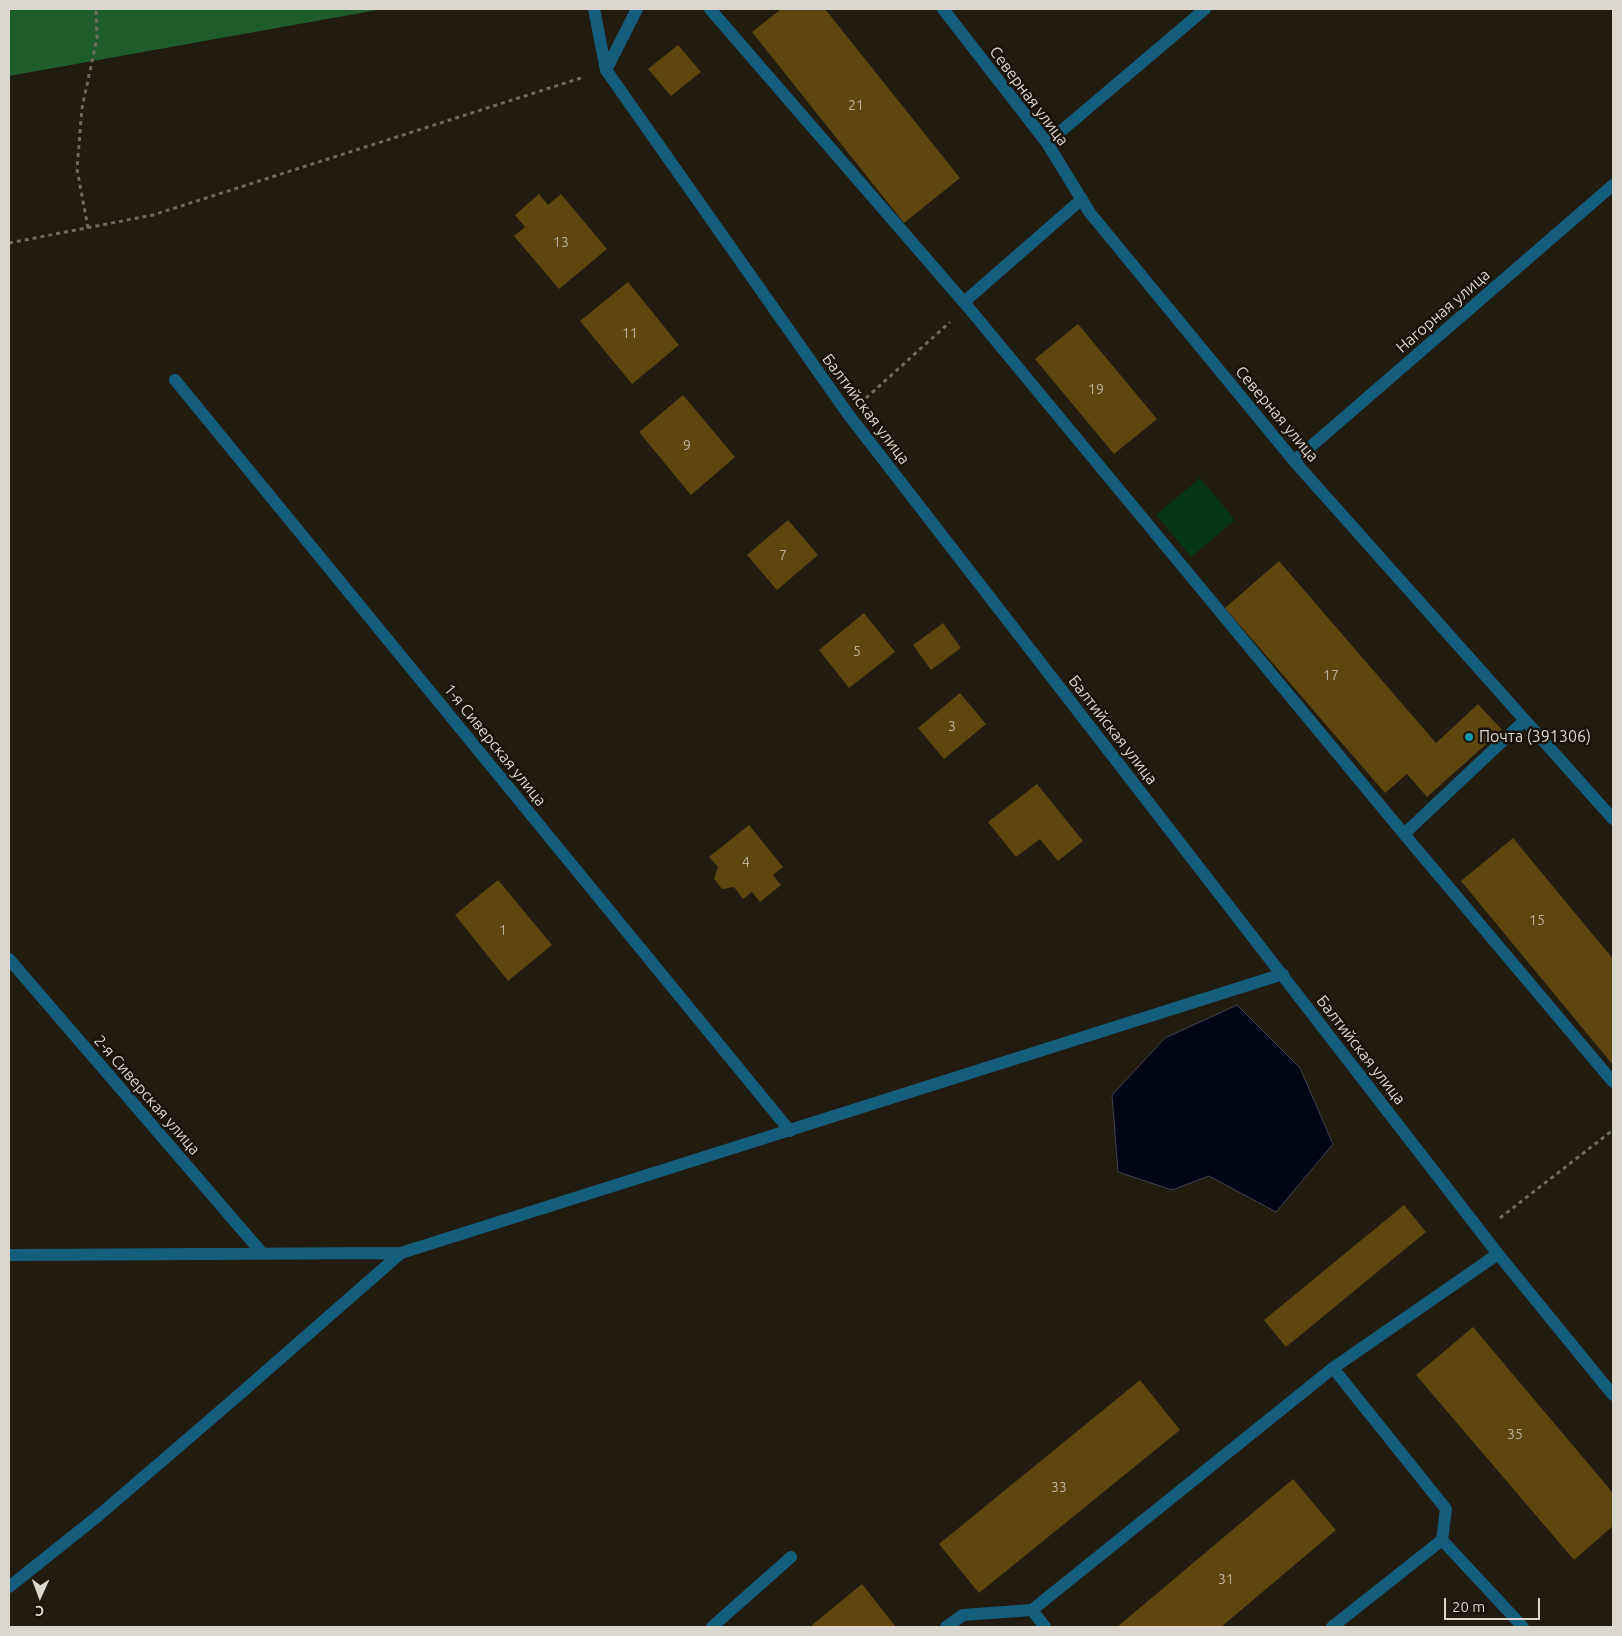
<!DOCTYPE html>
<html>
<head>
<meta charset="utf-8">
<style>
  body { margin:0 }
  #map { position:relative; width:1622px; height:1636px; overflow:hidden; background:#211b10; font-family:Ubuntu,sans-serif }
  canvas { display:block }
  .frame { position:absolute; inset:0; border:10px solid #dbd7cf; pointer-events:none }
  .north { position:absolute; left:15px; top:1571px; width:50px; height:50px; -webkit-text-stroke:4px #181207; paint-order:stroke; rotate:182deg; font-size:14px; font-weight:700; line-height:20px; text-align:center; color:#dbd7cf }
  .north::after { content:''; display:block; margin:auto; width:18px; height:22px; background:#dbd7cf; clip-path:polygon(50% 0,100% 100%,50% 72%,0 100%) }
  .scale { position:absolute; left:1444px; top:1598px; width:96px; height:22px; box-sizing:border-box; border:2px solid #dbd7cf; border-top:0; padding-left:6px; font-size:15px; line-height:18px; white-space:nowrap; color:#dbd7cf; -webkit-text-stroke:4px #181207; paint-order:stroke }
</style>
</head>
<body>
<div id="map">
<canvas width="1622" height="1636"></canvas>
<div class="frame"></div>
<div class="north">С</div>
<div class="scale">20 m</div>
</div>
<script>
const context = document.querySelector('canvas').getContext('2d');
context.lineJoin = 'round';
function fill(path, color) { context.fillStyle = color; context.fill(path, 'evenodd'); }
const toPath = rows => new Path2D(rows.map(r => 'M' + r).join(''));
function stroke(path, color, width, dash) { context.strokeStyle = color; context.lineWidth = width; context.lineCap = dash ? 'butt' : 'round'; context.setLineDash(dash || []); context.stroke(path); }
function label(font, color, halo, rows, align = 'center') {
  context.font = font + ' Ubuntu,sans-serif'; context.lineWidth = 5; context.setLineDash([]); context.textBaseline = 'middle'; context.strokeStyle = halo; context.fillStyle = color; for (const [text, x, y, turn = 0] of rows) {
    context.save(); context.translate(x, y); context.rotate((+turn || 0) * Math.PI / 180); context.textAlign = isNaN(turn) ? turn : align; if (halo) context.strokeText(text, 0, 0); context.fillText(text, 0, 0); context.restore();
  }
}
fill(toPath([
  [1200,478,1235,520,1191,557,1156,515]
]), '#063511');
fill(toPath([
  [9,9,383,9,9,76]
]), '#1e5c2a');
const water = toPath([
  [1237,1005,1300,1068,1333,1144,1276,1212,1209,1176,1172,1190,1118,1172,1112,1095,1165,1038,1237,1005]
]);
fill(water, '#000516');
stroke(water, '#42444e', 1);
fill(toPath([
  [781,9,825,9,960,178,904,223,752,32],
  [678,45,701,72,671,96,648,69],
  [539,194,548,205,561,194,607,249,559,289,514,236,525,227,515,215],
  [628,282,679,345,632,384,580,321],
  [1078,324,1157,419,1114,454,1035,359],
  [683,395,735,457,691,495,639,432],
  [788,520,818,555,777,590,747,555],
  [1279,561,1436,743,1478,704,1502,730,1427,797,1407,774,1385,793,1225,608],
  [864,613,895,652,849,688,819,650],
  [943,623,961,648,931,670,913,645],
  [960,693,986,724,944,759,918,728],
  [1037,784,1083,841,1058,861,1040,839,1016,857,988,822],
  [749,825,783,867,773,875,781,885,760,902,752,892,743,899,734,887,722,889,714,879,718,867,709,857],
  [1513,838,1613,959,1613,1065,1461,881],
  [498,880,552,945,508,981,455,915],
  [1404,1205,1426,1232,1286,1347,1264,1320],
  [1473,1327,1613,1493,1613,1526,1574,1560,1416,1375],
  [1140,1380,1180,1430,979,1593,939,1544],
  [1293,1479,1336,1530,1221,1627,1117,1627],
  [862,1584,896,1627,814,1627,812,1625]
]), '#5e460e');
stroke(toPath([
  [88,228,77,169,82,108,97,38,96,9],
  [9,243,153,215,584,77],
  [866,398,950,322],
  [1500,1218,1613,1130]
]), '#706b61', 3, [4, 4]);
stroke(toPath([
  [594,9,606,70,848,414,1498,1254,1613,1395],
  [710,9,968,307,1404,834,1613,1082],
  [943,9,1047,143,1090,213,1294,461,1613,819],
  [606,70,637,9],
  [1047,143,1205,9],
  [964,302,1082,199],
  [175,380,790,1131],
  [1294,461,1613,185],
  [1404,834,1525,720],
  [9,959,262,1253],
  [9,1255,401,1253,1283,974],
  [1333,1368,1446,1509,1442,1540],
  [9,1587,98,1516,233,1400,401,1253],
  [1032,1610,1333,1368,1498,1254],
  [712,1627,791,1557],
  [946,1627,963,1615,1032,1610,1045,1627],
  [1332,1627,1442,1540,1523,1627]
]), '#155d7d', 12);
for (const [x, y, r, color] of [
  [1469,737,5,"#0f9aa8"]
]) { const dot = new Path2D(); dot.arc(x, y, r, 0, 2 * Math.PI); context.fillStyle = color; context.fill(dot); stroke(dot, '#181207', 2); }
label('14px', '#bcb39f', null, [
  ["21",856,105],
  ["13",561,242],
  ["11",630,333],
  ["19",1096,389],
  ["9",687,445],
  ["7",783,555],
  ["5",857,651],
  ["17",1331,675],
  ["3",952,726],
  ["4",746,862],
  ["15",1537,920],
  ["1",503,930],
  ["35",1515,1434],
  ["33",1059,1487],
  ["31",1226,1579]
]);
label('16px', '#dbd7cf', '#181207', [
  ["Северная улица",1029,96,53],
  ["Нагорная улица",1443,311,-41],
  ["Балтийская улица",866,409,53],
  ["Северная улица",1277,414,50],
  ["Балтийская улица",1113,730,52],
  ["1-я Сиверская улица",495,745,51],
  ["Балтийская улица",1361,1050,52],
  ["2-я Сиверская улица",147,1095,49]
]);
label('16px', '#dbd7cf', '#181207', [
  ["Почта (391306)",1479,737]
], 'left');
</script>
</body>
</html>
